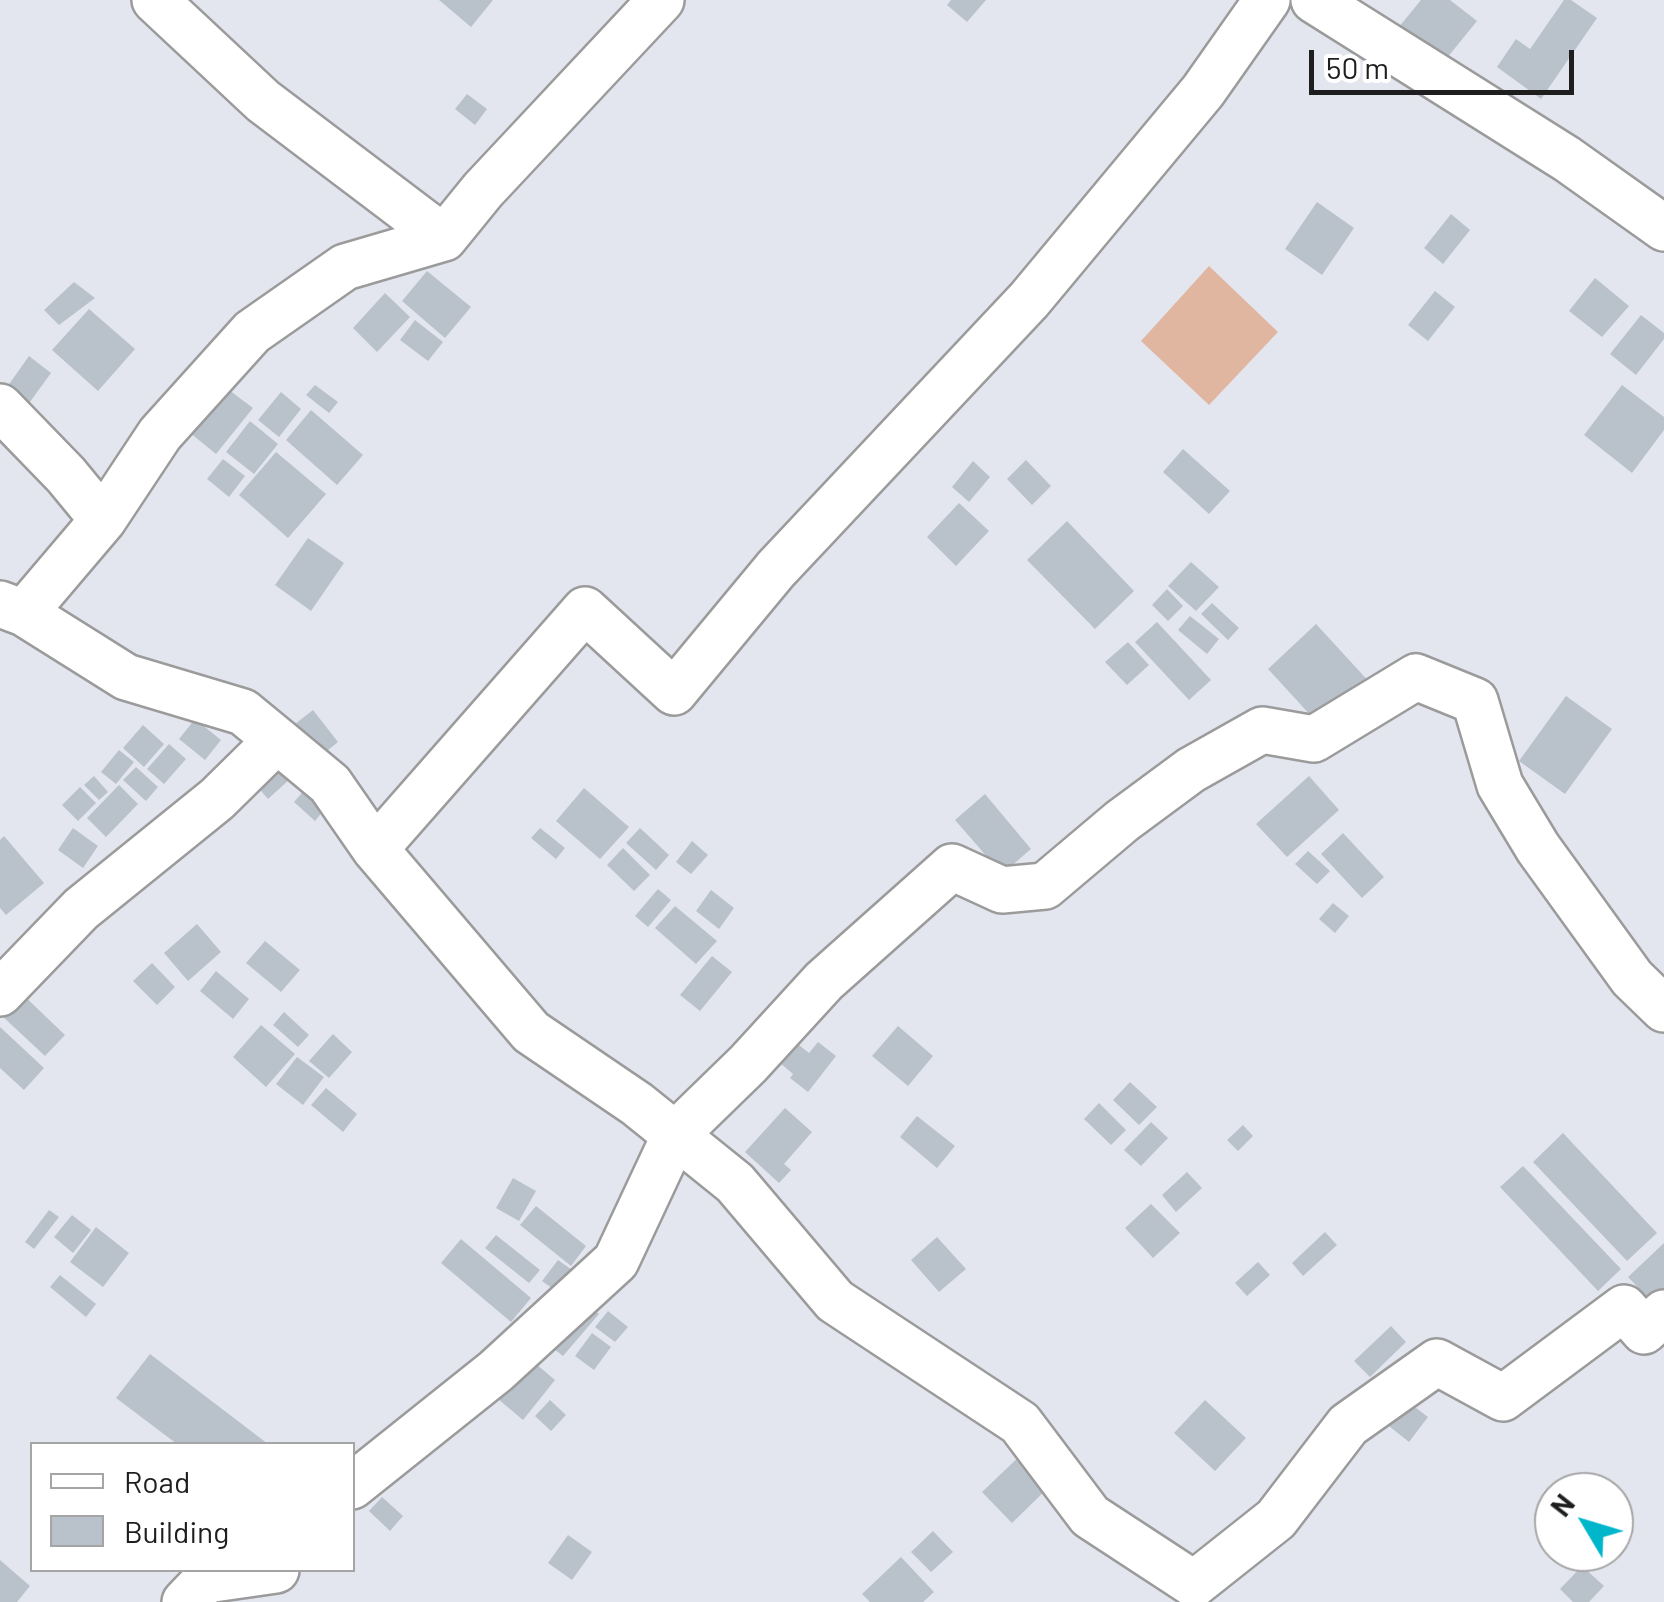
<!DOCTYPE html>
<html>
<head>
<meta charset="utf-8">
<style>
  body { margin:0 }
  #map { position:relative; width:1664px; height:1602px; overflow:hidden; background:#e3e6ef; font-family:Barlow,sans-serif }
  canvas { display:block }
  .legend { position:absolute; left:30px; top:1442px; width:325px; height:130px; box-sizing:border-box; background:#fff; border:2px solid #a5a5a5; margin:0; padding:12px 18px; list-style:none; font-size:30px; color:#1e1e1e }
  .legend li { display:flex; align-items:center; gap:20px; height:50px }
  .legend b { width:50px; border:2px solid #a5a5a5 }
  .north { position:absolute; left:1534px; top:1472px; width:100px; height:100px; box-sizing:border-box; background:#fff; border:2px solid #a5a5a5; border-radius:50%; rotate:308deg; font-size:28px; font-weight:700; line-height:40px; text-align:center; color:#1e1e1e }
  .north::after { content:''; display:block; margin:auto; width:35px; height:45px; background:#00b6cb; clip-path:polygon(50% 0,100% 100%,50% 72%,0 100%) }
  .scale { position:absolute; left:1309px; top:50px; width:265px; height:45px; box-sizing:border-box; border:5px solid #1e1e1e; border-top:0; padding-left:12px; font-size:30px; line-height:35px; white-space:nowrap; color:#1e1e1e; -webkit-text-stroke:8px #fff; paint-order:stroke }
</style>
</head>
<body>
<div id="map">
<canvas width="1664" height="1602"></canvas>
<ul class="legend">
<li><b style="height:12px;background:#fff"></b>Road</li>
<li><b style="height:28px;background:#b9c2cb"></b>Building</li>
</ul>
<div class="north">N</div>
<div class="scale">50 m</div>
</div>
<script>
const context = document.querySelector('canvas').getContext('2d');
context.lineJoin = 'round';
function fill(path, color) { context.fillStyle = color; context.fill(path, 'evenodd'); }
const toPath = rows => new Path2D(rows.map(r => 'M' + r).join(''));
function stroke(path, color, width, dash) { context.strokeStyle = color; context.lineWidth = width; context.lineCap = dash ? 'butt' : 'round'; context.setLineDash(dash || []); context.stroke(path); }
fill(toPath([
  [1209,266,1278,332,1209,405,1141,341]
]), '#e0b6a1');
fill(toPath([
  [439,0,493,0,471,27],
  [951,0,986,0,967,22,947,5],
  [1421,0,1450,0,1477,21,1438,69,1394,33],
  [1564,0,1571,0,1597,18,1541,99,1497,67,1516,39,1530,49],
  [467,94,487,109,475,125,455,109],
  [1317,202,1354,228,1322,275,1285,249],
  [1451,214,1470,230,1443,264,1424,248],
  [427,271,471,307,445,338,402,301],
  [1595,278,1629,306,1602,337,1569,311],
  [74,282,95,298,59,325,44,310],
  [1435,291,1455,307,1428,341,1408,325],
  [385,293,410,317,377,352,353,328],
  [89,309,135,349,98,391,52,350],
  [1641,315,1664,333,1664,339,1636,375,1610,354],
  [415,320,443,342,428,361,400,340],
  [29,356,51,373,27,406,5,390],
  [315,385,338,402,329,413,306,395],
  [1622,385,1664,417,1664,430,1632,473,1584,435],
  [225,387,253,408,216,454,189,432],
  [281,392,301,409,279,437,258,420],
  [311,410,363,455,337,485,286,440],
  [250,421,278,444,254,474,226,452],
  [1183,449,1230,491,1209,514,1163,472],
  [276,452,326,494,288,538,239,495],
  [223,459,245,476,229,497,207,479],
  [1026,460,1051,486,1032,505,1007,479],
  [973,461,990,477,969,502,952,487],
  [959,503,989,531,956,566,927,537],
  [1067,521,1134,591,1095,629,1027,560],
  [308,538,344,563,311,611,275,585],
  [1191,562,1219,587,1196,611,1168,586],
  [1167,589,1183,606,1168,621,1152,605],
  [1212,603,1239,628,1228,640,1201,614],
  [1190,616,1219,639,1207,654,1178,630],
  [1157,622,1211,680,1189,700,1135,642],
  [1316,624,1373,686,1325,731,1268,669],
  [1128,642,1149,665,1127,685,1105,662],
  [1566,696,1612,729,1565,794,1519,761],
  [313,710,338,742,312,763,286,731],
  [195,719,221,740,205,760,179,739],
  [143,725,164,744,144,767,123,748],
  [169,744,186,759,164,784,147,769],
  [278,744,301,769,268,799,246,773],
  [119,750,134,762,116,784,101,772],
  [136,767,158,787,146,801,123,780],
  [94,776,108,792,99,800,84,785],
  [1309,776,1339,810,1287,857,1256,824],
  [315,778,335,796,315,821,294,802],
  [119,785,138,804,106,837,87,818],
  [80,787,96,803,78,821,62,805],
  [584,788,629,827,600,859,556,821],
  [985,794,1031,849,1002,874,955,820],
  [73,828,98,846,83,868,58,850],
  [540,828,565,848,556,859,531,838],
  [640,828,669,855,656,870,626,843],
  [1343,833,1384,877,1362,898,1321,854],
  [4,836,44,883,6,915,0,908,0,840],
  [692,841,708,855,691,874,676,862],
  [623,848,650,875,634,891,607,865],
  [1308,851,1330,871,1317,884,1295,864],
  [658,889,671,900,648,927,635,916],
  [711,890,734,908,719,929,696,911],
  [1333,903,1349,916,1335,933,1319,919],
  [675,906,717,941,696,964,655,928],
  [197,924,221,952,188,981,164,953],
  [265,941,300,970,281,992,246,963],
  [712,956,732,972,700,1011,680,995],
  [152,963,175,987,157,1005,133,981],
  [216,971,249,999,233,1019,200,991],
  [17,989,65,1035,45,1056,0,1014],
  [284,1012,309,1035,298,1047,273,1025],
  [261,1025,295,1054,266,1087,233,1057],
  [898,1026,933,1056,908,1086,872,1056],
  [0,1027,44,1068,24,1090,0,1068],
  [333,1034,352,1052,329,1078,309,1061],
  [789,1037,809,1053,818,1042,836,1056,808,1092,790,1078,793,1074,773,1057],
  [297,1057,324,1077,303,1105,276,1084],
  [1130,1082,1157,1107,1139,1125,1113,1100],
  [326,1088,357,1114,343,1132,311,1105],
  [1099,1103,1126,1130,1111,1145,1084,1119],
  [785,1108,812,1132,784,1164,791,1170,779,1183,745,1152],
  [917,1116,955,1146,937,1168,900,1137],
  [1151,1122,1168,1138,1141,1166,1124,1150],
  [1243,1125,1253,1136,1238,1151,1227,1140],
  [1563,1133,1657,1233,1627,1261,1533,1162],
  [1523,1166,1621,1269,1598,1291,1500,1187],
  [1187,1172,1202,1188,1176,1212,1162,1195],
  [513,1178,536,1191,519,1221,496,1208],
  [1151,1204,1180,1233,1153,1258,1125,1228],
  [536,1206,586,1246,571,1266,520,1225],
  [49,1210,59,1217,34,1249,25,1242],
  [72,1215,91,1230,73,1253,54,1237],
  [96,1227,129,1253,103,1287,70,1262],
  [1325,1232,1337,1245,1303,1276,1292,1263],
  [496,1235,540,1270,529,1283,485,1248],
  [937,1237,966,1269,939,1292,911,1260],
  [461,1239,531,1298,511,1322,441,1263],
  [1664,1243,1664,1291,1652,1302,1628,1277],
  [558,1260,585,1279,569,1300,542,1281],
  [1258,1262,1270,1275,1247,1296,1235,1283],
  [60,1275,96,1304,86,1317,50,1287],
  [579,1298,599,1314,563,1356,544,1341],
  [608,1311,628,1327,615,1342,595,1327],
  [1391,1326,1406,1342,1370,1377,1354,1361],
  [592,1333,611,1347,594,1370,575,1356],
  [150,1354,268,1444,177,1444,116,1398],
  [530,1359,555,1380,523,1420,498,1399],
  [1403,1398,1428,1417,1409,1442,1384,1422],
  [550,1400,566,1415,551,1431,535,1416],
  [1205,1400,1246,1438,1215,1471,1174,1433],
  [1025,1451,1054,1482,1012,1523,982,1492],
  [382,1497,403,1516,390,1531,369,1511],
  [1614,1510,1634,1531,1614,1551],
  [933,1531,953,1552,931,1572,911,1552],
  [568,1535,592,1552,572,1580,548,1563],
  [901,1557,934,1592,923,1602,870,1602,862,1594],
  [0,1560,30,1586,17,1602,0,1602],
  [1582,1566,1604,1586,1589,1602,1573,1602,1560,1589]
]), '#b9c2cb');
const minor = toPath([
  [155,0,263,101,444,238],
  [1314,0,1567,159,1664,228],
  [0,407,66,475,103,520],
  [0,604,24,613,126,677,243,712,277,740],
  [24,613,103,520,160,434,252,332,345,267,444,238,483,190,661,0],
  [375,849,585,610,674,692,776,569,1029,300,1203,91,1267,0],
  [0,993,81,909,217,799,277,740,330,784,375,849,531,1032,637,1104,735,1183,835,1301,1020,1423,1090,1516,1194,1584,1276,1519,1348,1425,1437,1362,1503,1398,1624,1308,1644,1331,1664,1313],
  [352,1486,496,1371,616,1261,675,1135,748,1064,824,981,952,867,1002,890,1045,886,1122,821,1191,770,1262,730,1314,739,1416,677,1475,701,1500,785,1538,848,1632,978,1664,1009],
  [185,1602,206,1580,276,1570]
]);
stroke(minor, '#9b9b9b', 50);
stroke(minor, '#fff', 45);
</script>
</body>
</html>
